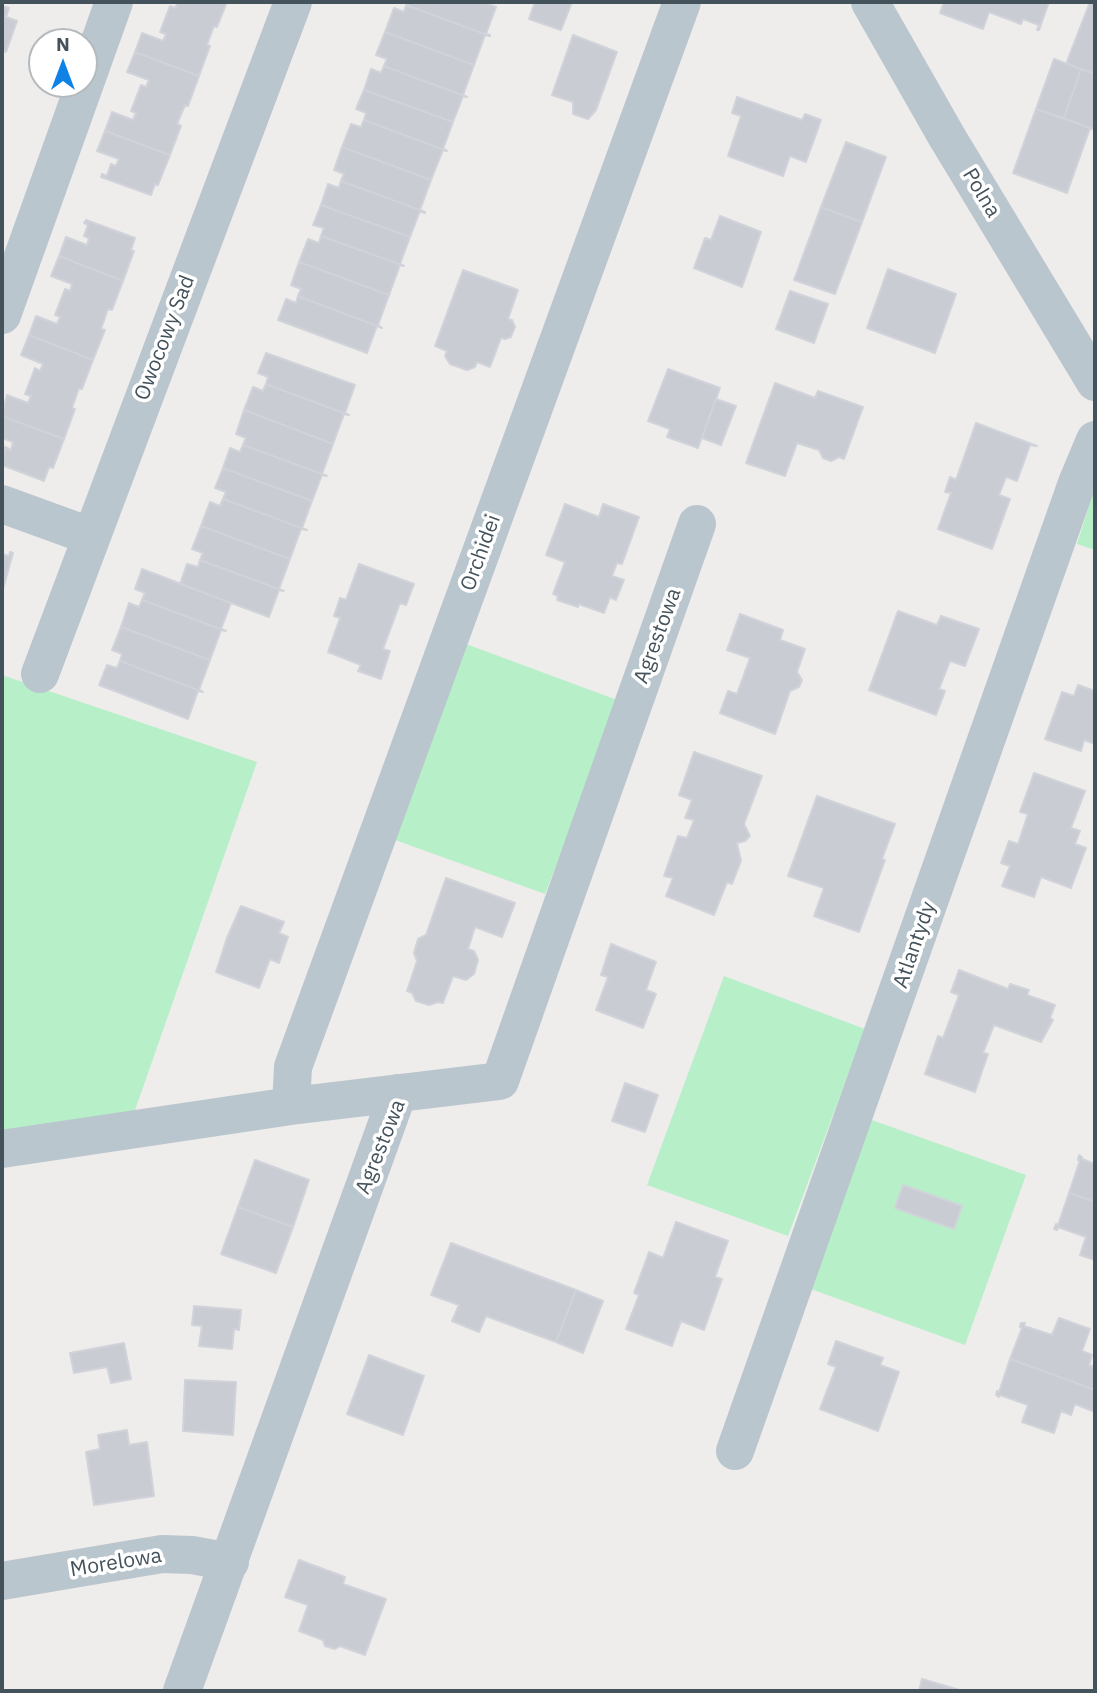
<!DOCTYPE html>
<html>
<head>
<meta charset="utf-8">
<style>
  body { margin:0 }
  #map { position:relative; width:1097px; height:1693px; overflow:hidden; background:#efecec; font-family:"IBM Plex Sans",sans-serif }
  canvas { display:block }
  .frame { position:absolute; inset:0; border:4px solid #44525b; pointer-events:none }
  .north { position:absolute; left:28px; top:28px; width:70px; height:70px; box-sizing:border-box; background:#fff; border:2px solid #b4babd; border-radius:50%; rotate:0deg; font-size:19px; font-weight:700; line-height:28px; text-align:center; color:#44525b }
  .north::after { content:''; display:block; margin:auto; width:24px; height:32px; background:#1082e5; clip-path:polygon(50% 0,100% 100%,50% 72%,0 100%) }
</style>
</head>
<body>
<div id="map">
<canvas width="1097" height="1693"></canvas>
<div class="frame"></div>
<div class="north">N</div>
</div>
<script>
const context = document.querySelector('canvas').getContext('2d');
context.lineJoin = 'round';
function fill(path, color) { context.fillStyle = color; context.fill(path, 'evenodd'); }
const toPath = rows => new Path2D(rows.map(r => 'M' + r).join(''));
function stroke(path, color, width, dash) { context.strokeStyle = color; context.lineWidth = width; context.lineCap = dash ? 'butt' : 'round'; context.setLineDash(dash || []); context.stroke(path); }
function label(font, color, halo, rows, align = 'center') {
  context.font = font + ' "IBM Plex Sans",sans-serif'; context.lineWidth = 7; context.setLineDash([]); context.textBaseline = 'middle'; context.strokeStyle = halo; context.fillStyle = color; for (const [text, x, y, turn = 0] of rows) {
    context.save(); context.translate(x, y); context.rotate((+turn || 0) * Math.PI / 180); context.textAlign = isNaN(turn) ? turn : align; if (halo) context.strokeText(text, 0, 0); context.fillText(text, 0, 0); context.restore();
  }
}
fill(toPath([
  [1094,490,1095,491,1095,550,1077,544],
  [466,644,620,701,545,894,395,840],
  [2,675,257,762,134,1113,2,1132],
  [724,976,865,1029,788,1236,647,1185],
  [869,1119,1026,1175,965,1345,808,1288]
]), '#b7f0c8');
const building = toPath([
  [178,2,227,2,217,27,214,26,207,45,210,46,199,76,135,52,142,33,163,41,166,34,160,32,170,6,175,8,178,2],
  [408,2,483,2,496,7,486,34,490,35,490,36,406,5,408,2],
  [535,2,572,2,561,30,529,19,535,2],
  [944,2,1049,2,1039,30,1037,30,1039,25,1023,19,1021,24,989,12,983,29,940,13,944,2],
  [1090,2,1095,2,1095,74,1066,64,1090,2],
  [406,5,490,36,485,35,474,65,385,32,394,8,404,12,406,5],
  [2,6,9,8,6,17,17,21,6,52,2,50,2,6],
  [385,32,474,65,463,95,467,97,384,66,387,59,376,55,385,32],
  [573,35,617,52,596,110,588,119,573,114,573,102,552,95,573,35],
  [135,52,199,76,188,106,185,105,177,124,181,126,170,155,105,131,112,112,133,120,136,113,131,111,141,85,146,87,149,80,127,72,135,52],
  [1054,59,1081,69,1064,118,1036,109,1054,59],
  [384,66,467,97,463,96,453,122,364,90,371,69,381,73,384,66],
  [1081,69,1095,74,1095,130,1064,118,1081,69],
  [364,90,453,122,443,149,447,151,364,120,366,113,356,109,364,90],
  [737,97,802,120,805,114,821,120,806,162,790,156,783,176,728,156,741,116,732,113,737,97],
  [1036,109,1090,128,1067,193,1013,173,1036,109],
  [364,120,447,151,443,150,431,180,342,147,351,124,361,127,364,120],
  [105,131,170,155,158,185,155,184,151,195,101,177,102,174,107,176,111,164,116,166,119,159,97,151,105,131],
  [846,142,886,157,862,222,821,207,846,142],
  [342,147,431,180,420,210,425,212,341,181,344,174,334,170,342,147],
  [341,181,425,212,425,213,420,211,410,237,321,205,328,184,339,188,341,181],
  [321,205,410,237,400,264,404,266,321,236,324,228,313,225,321,205],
  [821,207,862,222,835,294,794,280,821,207],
  [720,216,761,232,742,287,694,268,705,238,711,240,720,216],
  [86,220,135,238,131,250,134,251,123,281,59,256,66,237,87,245,89,238,84,236,88,225,84,223,86,220],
  [321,236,404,266,400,265,389,295,299,262,308,239,319,243,321,236],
  [59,256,123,281,112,310,108,309,101,329,105,330,93,360,29,335,36,316,57,324,60,317,55,315,65,289,70,291,72,284,51,276,59,256],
  [299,262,389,295,378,325,382,328,298,296,301,289,291,285,299,262],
  [888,269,956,294,935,353,867,328,888,269],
  [463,270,518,290,508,319,512,320,515,327,511,337,505,339,501,338,490,367,477,362,475,367,467,370,450,364,445,356,447,351,435,346,463,270],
  [790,291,828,304,814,343,776,329,790,291],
  [298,296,382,328,377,326,367,353,278,320,286,299,296,303,298,296],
  [29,335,93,360,82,389,79,388,72,408,75,409,64,439,2,416,7,395,28,403,31,396,25,394,35,368,40,371,43,364,21,355,29,335],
  [266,353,355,385,345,413,349,415,266,384,268,377,258,373,266,353],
  [668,369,720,388,698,448,667,437,670,429,648,421,668,369],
  [775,383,815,398,818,391,863,407,844,459,839,457,831,461,823,458,819,450,797,443,785,476,746,463,775,383],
  [266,384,349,415,344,414,333,444,244,410,253,387,263,391,266,384],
  [716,399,736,406,721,445,702,438,716,399],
  [244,410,333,444,322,474,327,476,243,445,246,438,236,434,244,410],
  [2,416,64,439,53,468,49,467,44,481,2,465,5,447,11,450,13,442,2,438,2,416],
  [976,423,1037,446,1030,445,1017,481,1006,477,999,495,1010,499,992,549,938,529,951,493,945,492,950,477,956,480,976,423],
  [243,445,327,476,322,475,312,501,223,468,230,448,240,452,243,445],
  [223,468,312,501,302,528,307,530,223,499,226,492,215,488,223,468],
  [223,499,307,530,301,529,290,559,201,526,210,502,220,506,223,499],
  [565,504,599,517,603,504,639,517,622,564,617,563,612,576,624,580,616,600,610,597,604,613,579,604,578,607,557,600,558,596,553,594,565,562,546,555,565,504],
  [201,526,290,559,279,589,284,591,200,560,203,553,192,549,201,526],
  [10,552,13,553,3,589,2,554,9,556,10,552],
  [200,560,284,591,279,590,269,617,180,584,187,564,198,567,200,560],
  [359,564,414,584,406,605,400,603,383,649,390,651,381,679,358,671,361,665,328,652,340,618,334,616,340,598,346,600,359,564],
  [142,569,231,603,221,629,226,631,142,600,145,593,135,589,142,569],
  [142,600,226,631,221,630,210,660,121,627,129,603,139,607,142,600],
  [898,611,937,625,941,616,979,629,965,666,950,661,939,689,945,691,936,715,869,690,898,611],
  [740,614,783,630,780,640,805,649,797,672,802,680,799,687,790,691,775,734,720,713,728,691,737,694,750,658,727,650,740,614],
  [121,627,210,660,199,690,203,692,120,661,122,654,112,650,121,627],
  [120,661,203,692,198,691,188,719,99,685,107,665,117,668,120,661],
  [1078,685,1095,691,1095,744,1084,740,1081,751,1045,739,1062,692,1074,696,1078,685],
  [694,752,762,776,744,824,750,836,745,841,737,843,741,861,732,884,727,882,714,915,666,896,673,878,664,876,678,836,687,838,694,820,685,818,692,800,679,795,694,752],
  [1034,773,1085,791,1071,828,1080,831,1075,844,1086,848,1071,888,1041,877,1034,897,1002,886,1010,866,1001,863,1009,841,1018,844,1028,814,1020,812,1034,773],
  [817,796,895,824,882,859,885,860,859,932,814,916,824,888,788,876,817,796],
  [446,878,515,903,502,937,475,927,468,949,474,951,478,960,474,974,466,980,453,976,443,1003,438,1002,429,1005,416,1001,412,993,407,991,417,961,414,953,418,939,426,935,446,878],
  [241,906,284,922,279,933,288,937,279,963,270,959,259,988,216,972,227,938,241,906],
  [611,944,656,962,646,990,656,994,643,1028,596,1010,608,977,601,975,611,944],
  [959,970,1008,989,1010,984,1029,990,1027,995,1055,1005,1050,1018,1053,1020,1041,1042,994,1025,983,1053,988,1054,975,1092,925,1074,938,1036,943,1038,959,995,951,992,959,970],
  [625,1083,658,1095,645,1132,612,1121,625,1083],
  [1079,1155,1082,1157,1082,1159,1095,1164,1095,1202,1069,1193,1080,1160,1078,1160,1079,1155],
  [255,1160,309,1180,293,1227,238,1207,255,1160],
  [903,1185,962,1206,954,1229,895,1208,903,1185],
  [1069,1193,1095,1202,1095,1260,1080,1255,1086,1237,1058,1227,1057,1230,1054,1229,1056,1224,1058,1225,1069,1193],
  [238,1207,293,1227,276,1273,221,1254,238,1207],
  [676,1222,728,1241,715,1277,722,1279,704,1330,681,1321,672,1346,626,1329,639,1295,634,1293,649,1252,663,1258,676,1222],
  [451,1243,576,1290,556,1342,486,1316,479,1332,452,1321,459,1305,431,1295,451,1243],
  [576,1290,603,1301,583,1353,556,1342,576,1290],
  [194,1306,241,1310,239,1330,234,1329,232,1349,199,1346,202,1326,192,1325,194,1306],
  [1059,1318,1090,1329,1082,1351,1092,1355,1089,1365,1095,1367,1095,1390,1010,1359,1022,1328,1020,1327,1021,1323,1025,1323,1024,1326,1052,1335,1059,1318],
  [836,1341,883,1358,880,1365,899,1372,878,1431,820,1409,836,1367,828,1364,836,1341],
  [124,1343,131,1379,111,1383,107,1367,74,1373,70,1353,124,1343],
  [369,1355,424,1376,403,1435,347,1414,369,1355],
  [1010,1359,1095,1390,1095,1412,1075,1404,1071,1415,1061,1411,1054,1433,1022,1422,1028,1405,1000,1395,999,1397,996,1395,997,1391,999,1392,1010,1359],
  [185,1380,236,1382,233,1435,183,1431,185,1380],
  [127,1430,129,1445,147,1442,154,1496,94,1505,86,1452,100,1449,98,1435,127,1430],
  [299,1560,345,1577,343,1584,386,1599,365,1655,340,1646,335,1649,325,1646,323,1640,299,1631,308,1605,285,1597,299,1560],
  [922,1679,963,1691,919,1691,922,1679]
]);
fill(building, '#c9ccd2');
stroke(building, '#d0d3d9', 2);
stroke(toPath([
  [870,2,947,137,1095,382],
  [2,315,114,2],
  [2,504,90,536],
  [40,674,293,2],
  [291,1106,293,1067,682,2],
  [2,1149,291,1106,500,1081,697,524],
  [735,1451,1077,483,1095,440],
  [2,1581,162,1554,192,1555,230,1562],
  [182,1691,398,1093]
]), '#bac6cd', 38);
label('21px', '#44525b', '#fff', [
  ["Polna",981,193,59],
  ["Owocowy Sad",165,338,-69],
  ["Orchidei",481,553,-70],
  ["Agrestowa",658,636,-70],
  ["Atlantydy",915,945,-71],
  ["Agrestowa",381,1147,-68],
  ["Morelowa",116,1563,-9]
]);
</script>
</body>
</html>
